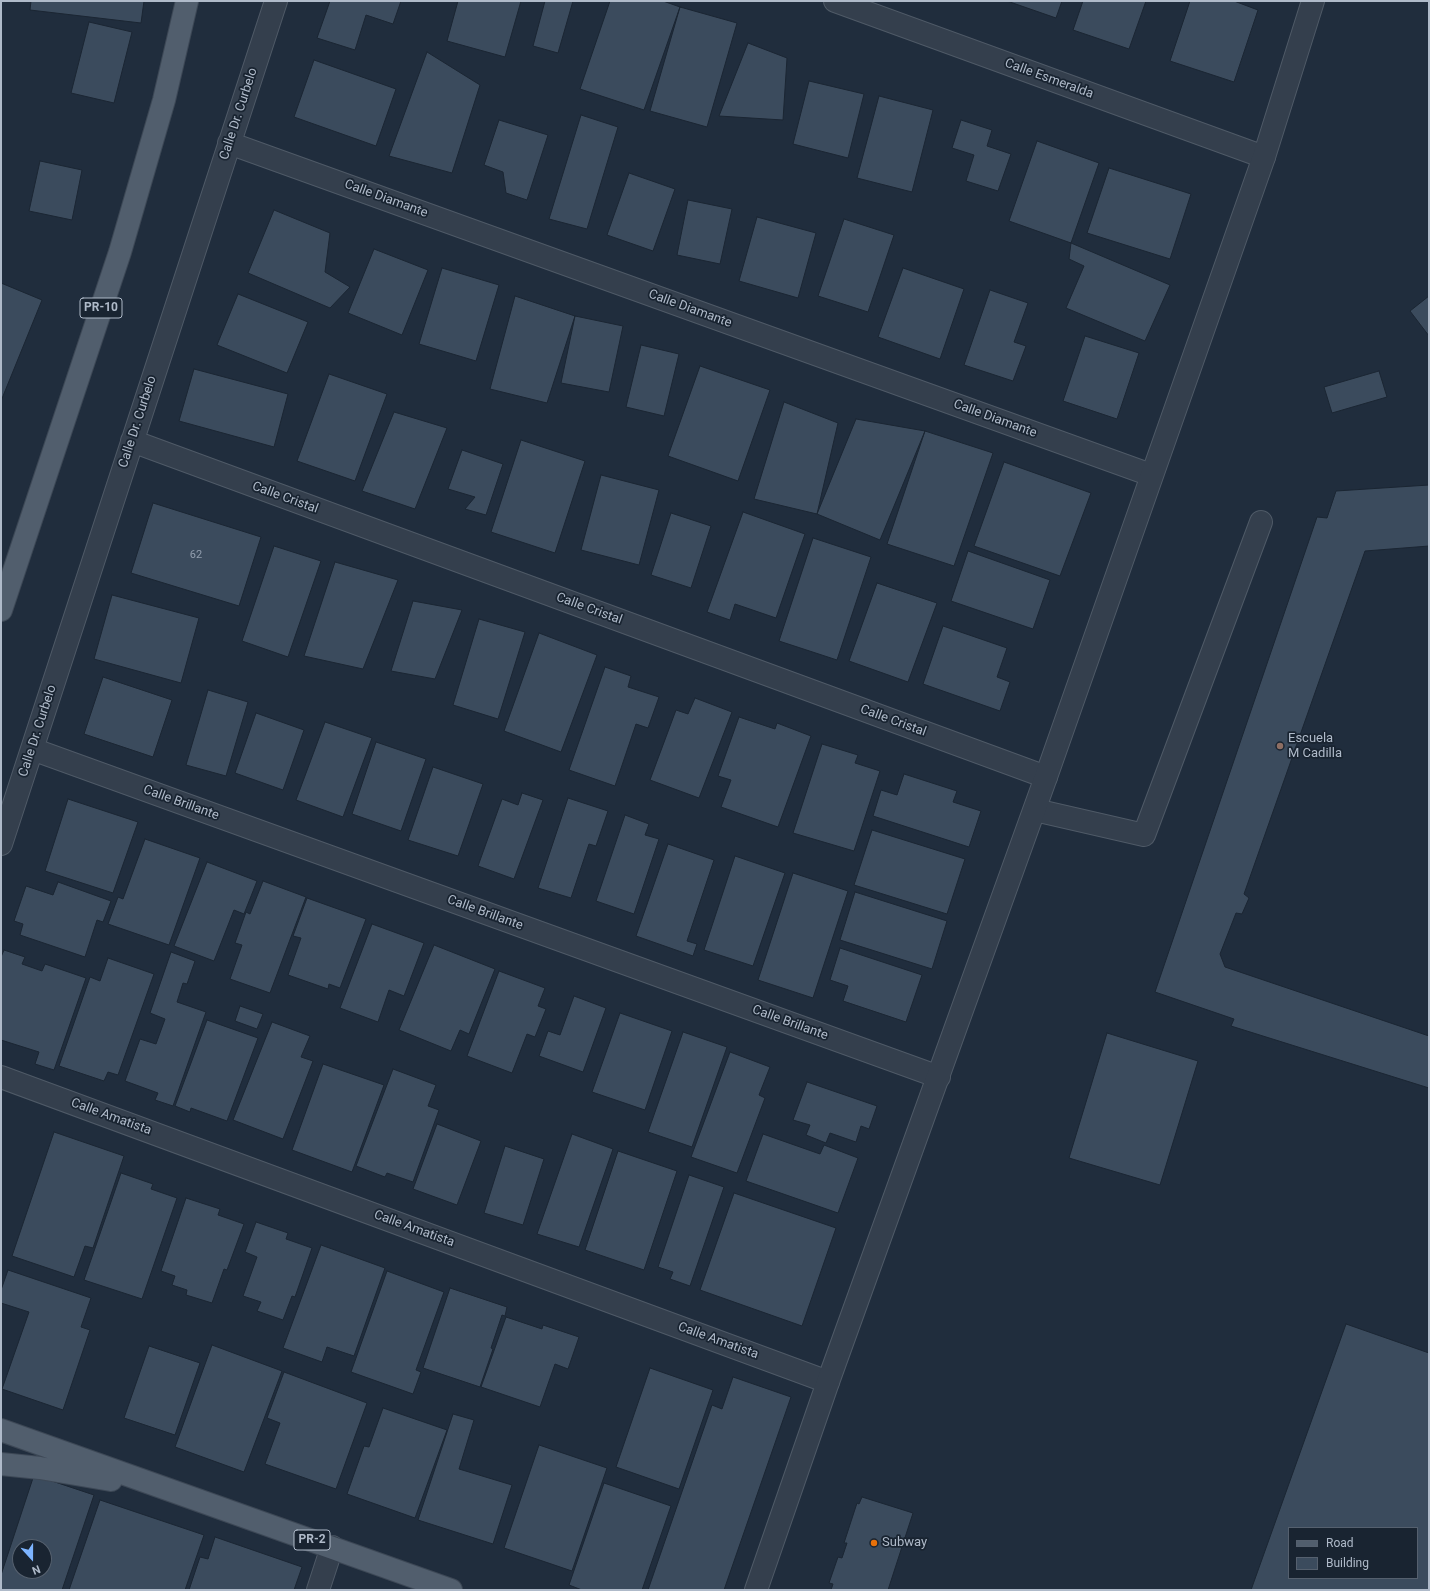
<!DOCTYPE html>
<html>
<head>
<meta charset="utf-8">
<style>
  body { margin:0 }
  #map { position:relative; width:1430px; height:1591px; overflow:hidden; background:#202d3d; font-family:Roboto,sans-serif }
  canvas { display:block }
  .frame { position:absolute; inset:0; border:2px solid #afbac9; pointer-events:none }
  .legend { position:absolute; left:1288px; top:1527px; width:130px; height:52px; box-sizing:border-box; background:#192431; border:1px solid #55606e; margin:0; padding:5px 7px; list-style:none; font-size:12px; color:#afbac9 }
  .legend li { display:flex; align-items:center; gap:8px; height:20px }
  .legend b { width:20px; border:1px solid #55606e }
  .north { position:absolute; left:12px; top:1539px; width:40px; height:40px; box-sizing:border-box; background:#192431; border:1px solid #55606e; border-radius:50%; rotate:159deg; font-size:11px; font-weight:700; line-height:16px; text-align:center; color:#afbac9 }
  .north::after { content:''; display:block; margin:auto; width:14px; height:18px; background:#7db4ff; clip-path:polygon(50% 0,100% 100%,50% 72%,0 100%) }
</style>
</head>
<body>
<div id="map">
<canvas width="1430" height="1591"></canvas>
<div class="frame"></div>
<ul class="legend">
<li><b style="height:5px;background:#515e6d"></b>Road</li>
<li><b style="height:11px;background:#3b4b5d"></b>Building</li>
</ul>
<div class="north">N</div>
</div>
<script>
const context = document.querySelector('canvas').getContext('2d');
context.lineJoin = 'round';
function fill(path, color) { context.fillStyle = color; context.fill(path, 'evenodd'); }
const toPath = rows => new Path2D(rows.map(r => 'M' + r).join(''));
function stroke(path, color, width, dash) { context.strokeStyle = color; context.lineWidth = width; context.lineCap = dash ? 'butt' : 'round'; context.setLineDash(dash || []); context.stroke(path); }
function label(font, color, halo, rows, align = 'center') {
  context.font = font + ' Roboto,sans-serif'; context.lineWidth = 3.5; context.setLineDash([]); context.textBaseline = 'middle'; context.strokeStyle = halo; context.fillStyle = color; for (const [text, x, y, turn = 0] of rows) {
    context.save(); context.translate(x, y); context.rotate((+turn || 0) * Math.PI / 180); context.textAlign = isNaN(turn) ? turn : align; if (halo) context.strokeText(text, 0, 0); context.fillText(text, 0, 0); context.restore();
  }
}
const building = toPath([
  [31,1,144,1,141,23,30,10,31,1],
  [330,1,401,1,393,24,366,15,355,50,317,38,330,1],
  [458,1,521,1,505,57,447,41,458,1],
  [545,1,573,1,558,53,533,46,545,1],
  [610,1,663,1,680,7,644,110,580,89,610,1],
  [1007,1,1062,1,1056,18,1007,1],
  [1083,1,1146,1,1129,49,1073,30,1083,1],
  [1190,1,1234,1,1258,10,1234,82,1170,61,1190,1],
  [680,7,737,23,707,127,650,111,680,7],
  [89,22,132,32,114,103,71,93,89,22],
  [748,43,787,58,783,120,719,116,748,43],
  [427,52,480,85,452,173,389,156,427,52],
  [314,60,396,89,376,146,294,117,314,60],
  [809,81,864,94,848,158,793,144,809,81],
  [879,96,933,110,912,192,857,178,879,96],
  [581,115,618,127,587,229,549,219,581,115],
  [499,120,548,135,527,200,506,193,503,172,484,165,499,120],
  [961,120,992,130,987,146,1011,154,998,191,966,181,974,155,952,148,961,120],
  [1037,141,1099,163,1071,243,1009,221,1037,141],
  [40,161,82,170,72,220,29,211,40,161],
  [1109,168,1191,194,1170,259,1087,233,1109,168],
  [629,173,675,189,653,251,607,235,629,173],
  [688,200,732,209,720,264,677,255,688,200],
  [274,210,330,233,325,272,350,287,330,308,248,273,274,210],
  [757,217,816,233,798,298,739,281,757,217],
  [844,219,894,235,868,312,818,296,844,219],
  [1071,243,1170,285,1145,341,1066,308,1084,266,1069,259,1071,243],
  [374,249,428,270,402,335,348,313,374,249],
  [442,268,499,285,476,361,419,344,442,268],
  [903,268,964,289,940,359,878,337,903,268],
  [1,283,42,300,1,401,1,283],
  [990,290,1028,303,1014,342,1026,346,1013,381,964,365,990,290],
  [238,294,308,322,287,373,217,345,238,294],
  [515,296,575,316,547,403,490,389,515,296],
  [1429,296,1429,336,1410,311,1429,296],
  [575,316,623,326,609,392,561,383,575,316],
  [1085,336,1139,353,1117,419,1063,401,1085,336],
  [641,345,679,354,664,416,626,407,641,345],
  [700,366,770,390,738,481,668,456,700,366],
  [194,369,288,394,274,447,179,421,194,369],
  [1379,371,1387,397,1332,413,1324,387,1379,371],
  [329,374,387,394,355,481,297,461,329,374],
  [784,402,838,423,817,514,754,499,784,402],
  [394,412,447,428,415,509,362,491,394,412],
  [856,419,925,431,880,540,817,514,856,419],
  [925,431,993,453,954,566,887,544,925,431],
  [521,440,585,461,555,553,491,532,521,440],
  [462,450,503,464,486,515,465,509,475,497,448,489,462,450],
  [1004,462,1091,493,1060,576,974,546,1004,462],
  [601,475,659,490,639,565,581,550,601,475],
  [1429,485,1429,546,1365,551,1244,894,1249,898,1242,914,1236,913,1220,954,1225,967,1429,1036,1429,1088,1231,1026,1234,1019,1155,992,1317,517,1327,518,1336,491,1429,485],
  [153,503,261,537,239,606,131,573,153,503],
  [743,512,805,534,776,618,735,604,730,620,707,612,743,512],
  [671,513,711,526,691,588,651,575,671,513],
  [813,538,871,557,837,660,779,641,813,538],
  [274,546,321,561,288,657,242,641,274,546],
  [968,551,1050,580,1033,629,951,601,968,551],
  [335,562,398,580,363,669,304,656,335,562],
  [877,583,937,603,908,682,849,661,877,583],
  [112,595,199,618,181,683,94,659,112,595],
  [413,601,462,610,435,679,391,671,413,601],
  [479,619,525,632,498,719,453,705,479,619],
  [943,626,1007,648,997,677,1010,682,1000,711,923,684,943,626],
  [539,633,597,655,561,752,504,731,539,633],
  [605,667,631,676,628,687,659,697,648,728,636,724,615,786,569,770,605,667],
  [103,677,172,700,153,757,84,734,103,677],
  [208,690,248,702,226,776,186,765,208,690],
  [695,698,732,712,699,798,650,780,676,710,688,714,695,698],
  [256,713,304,730,283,790,235,773,256,713],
  [739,717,775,729,777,723,811,736,778,827,721,807,731,780,718,776,739,717],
  [325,722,372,738,343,817,296,800,325,722],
  [376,742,426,759,401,831,352,814,376,742],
  [822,744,858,755,855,763,880,771,854,851,793,833,822,744],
  [433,767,483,784,458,856,408,840,433,767],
  [904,774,957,791,953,802,981,811,969,847,873,816,881,790,897,795,904,774],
  [522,793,543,800,514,879,478,866,502,799,518,805,522,793],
  [568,798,608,811,596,846,589,844,571,898,538,888,568,798],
  [68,799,138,822,113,893,45,871,68,799],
  [625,815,649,824,645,835,659,839,634,914,596,901,625,815],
  [872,830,965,859,947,914,854,885,872,830],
  [145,839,200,858,169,945,108,924,118,897,123,899,145,839],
  [668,844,714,860,687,941,697,944,693,956,636,936,668,844],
  [735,856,785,873,753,966,704,950,735,856],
  [207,862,257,881,244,914,234,910,214,961,174,946,207,862],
  [793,873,848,891,813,998,758,980,793,873],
  [263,881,306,897,270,993,230,979,242,945,235,943,246,912,250,914,263,881],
  [58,882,111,901,103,922,97,920,85,957,20,935,23,924,14,921,26,886,53,895,58,882],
  [855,892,947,921,932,969,840,940,855,892],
  [307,898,366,919,340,988,329,984,328,989,288,975,301,938,293,936,307,898],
  [372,924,424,943,404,996,389,990,378,1022,340,1008,372,924],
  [434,945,495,969,469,1034,460,1030,451,1051,399,1030,434,945],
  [840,948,922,975,906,1022,843,1001,848,986,830,980,840,948],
  [4,950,25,957,22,964,42,971,45,964,86,978,54,1070,35,1064,39,1052,1,1040,1,957,4,950],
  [171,952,195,961,187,984,183,983,177,1002,206,1012,173,1106,155,1100,158,1093,125,1081,140,1039,156,1044,165,1019,150,1013,171,952],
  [108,958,154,974,118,1075,108,1072,104,1081,59,1066,90,977,100,981,108,958],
  [499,971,545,988,538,1006,546,1009,535,1037,527,1034,512,1073,467,1056,499,971],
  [574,996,606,1008,583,1072,539,1056,548,1031,560,1035,574,996],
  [240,1006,263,1014,257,1029,235,1021,240,1006],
  [620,1013,672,1031,645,1110,592,1092,620,1013],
  [207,1020,258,1038,227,1121,191,1108,190,1112,175,1106,207,1020],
  [272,1022,310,1036,301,1057,313,1061,283,1139,233,1120,272,1022],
  [683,1032,727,1047,692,1147,648,1132,683,1032],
  [1107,1033,1198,1061,1160,1185,1069,1158,1107,1033],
  [730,1052,770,1067,759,1095,765,1098,737,1173,691,1157,730,1052],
  [323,1064,384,1085,352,1172,292,1150,323,1064],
  [393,1069,436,1085,428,1106,439,1110,413,1182,387,1173,385,1177,356,1166,393,1069],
  [807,1082,877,1106,869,1129,861,1126,856,1142,830,1133,826,1143,806,1135,810,1125,793,1120,807,1082],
  [437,1124,481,1141,457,1205,413,1189,437,1124],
  [54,1132,124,1156,93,1248,85,1246,74,1277,12,1256,54,1132],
  [572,1134,613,1149,579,1247,537,1234,572,1134],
  [763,1134,820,1154,824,1145,858,1158,838,1213,746,1181,763,1134],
  [505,1146,544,1159,523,1225,484,1213,505,1146],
  [618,1151,677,1171,644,1270,585,1250,618,1151],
  [121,1173,153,1184,151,1189,177,1198,142,1299,84,1280,121,1173],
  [689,1175,724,1187,690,1286,670,1279,673,1272,658,1267,689,1175],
  [734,1193,836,1228,802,1326,700,1290,734,1193],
  [186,1198,220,1209,218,1215,244,1224,227,1270,224,1269,212,1303,186,1295,187,1290,172,1285,175,1276,161,1271,186,1198],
  [256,1222,288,1233,286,1239,312,1248,295,1297,292,1296,283,1320,257,1311,261,1302,243,1296,257,1257,245,1252,256,1222],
  [321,1245,385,1268,354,1356,327,1347,322,1362,283,1348,321,1245],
  [8,1270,91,1298,81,1327,90,1330,63,1410,2,1389,29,1312,1,1303,1,1290,8,1270],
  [387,1271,444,1292,416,1370,421,1372,413,1394,351,1372,387,1271],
  [450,1288,507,1307,505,1316,502,1315,491,1348,493,1349,480,1387,423,1368,450,1288],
  [506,1317,542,1329,543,1325,579,1337,568,1369,555,1364,540,1407,481,1387,506,1317],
  [1346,1324,1429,1353,1429,1590,1251,1590,1346,1324],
  [1289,1528,1417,1528,1417,1578,1289,1578,1289,1528],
  [212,1345,282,1371,244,1472,175,1447,212,1345],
  [149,1346,200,1363,175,1435,124,1418,149,1346],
  [650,1368,713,1390,679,1489,616,1467,650,1368],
  [284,1372,367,1403,336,1489,265,1464,280,1423,267,1418,284,1372],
  [733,1377,791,1397,724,1590,648,1590,712,1405,722,1409,733,1377],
  [383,1408,447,1430,415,1518,347,1494,364,1446,369,1447,383,1408],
  [453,1414,474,1420,459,1469,512,1485,493,1544,418,1520,453,1414],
  [539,1445,607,1468,572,1571,504,1548,539,1445],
  [34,1475,94,1495,62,1590,1,1590,1,1575,34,1475],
  [20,1547,44,1547,44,1571,20,1571,20,1547],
  [604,1483,671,1506,642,1590,582,1590,569,1585,604,1483],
  [862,1497,913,1513,888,1590,831,1590,833,1584,829,1583,838,1557,842,1558,847,1543,844,1543,857,1503,859,1504,862,1497],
  [100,1500,204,1535,185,1590,69,1590,100,1500],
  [215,1537,302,1567,294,1590,189,1590,200,1557,208,1559,215,1537]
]);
fill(building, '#3b4b5d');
stroke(building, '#1b2633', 1);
const minor = toPath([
  [835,1,1264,157],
  [229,143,1151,475],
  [132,441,1046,777],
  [32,749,939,1077],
  [1035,810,1144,835,1261,522],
  [1,844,276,1],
  [1,1077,828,1382],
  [318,1590,332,1547]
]);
const tertiary = toPath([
  [756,1590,828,1382,1046,777,1264,157,1313,1]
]);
const primary = toPath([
  [1,610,120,252,164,100,187,1],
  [1,1430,451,1590],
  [1,1464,40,1468,111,1480]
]);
stroke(minor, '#4f5a67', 24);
stroke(tertiary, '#4f5a67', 24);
stroke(primary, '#3d4856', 24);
stroke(minor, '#343f4d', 22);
stroke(tertiary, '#343f4d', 22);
stroke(primary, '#515e6d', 22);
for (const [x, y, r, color] of [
  [1280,746,4,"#8d6e63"],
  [874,1543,4,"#e8710a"]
]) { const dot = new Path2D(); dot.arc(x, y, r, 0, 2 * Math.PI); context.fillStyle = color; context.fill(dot); stroke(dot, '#192431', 1.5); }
label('11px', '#929eae', null, [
  ["62",196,555]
]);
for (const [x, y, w] of [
  [101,308,42],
  [312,1540,36]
]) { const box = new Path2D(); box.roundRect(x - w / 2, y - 10, w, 20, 3); context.fillStyle = '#192431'; context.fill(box); stroke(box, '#afbac9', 1); }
label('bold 12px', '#afbac9', null, [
  ["PR-10",101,308],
  ["PR-2",312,1540]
]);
label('13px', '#afbac9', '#192431', [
  ["Calle Esmeralda",1049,79,20],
  ["Calle Dr. Curbelo",239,114,-72],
  ["Calle Diamante",386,199,20],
  ["Calle Diamante",690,309,20],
  ["Calle Diamante",995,419,20],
  ["Calle Dr. Curbelo",138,422,-72],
  ["Calle Cristal",285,498,20],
  ["Calle Cristal",589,609,20],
  ["Calle Cristal",893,721,20],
  ["Calle Dr. Curbelo",38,731,-72],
  ["Calle Brillante",181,803,20],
  ["Calle Brillante",485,913,20],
  ["Calle Brillante",790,1023,20],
  ["Calle Amatista",111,1117,20],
  ["Calle Amatista",414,1229,20],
  ["Calle Amatista",718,1341,20]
]);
label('13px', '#afbac9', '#192431', [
  ["Escuela",1288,739],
  ["M Cadilla",1288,754],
  ["Subway",882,1543]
], 'left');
</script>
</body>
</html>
